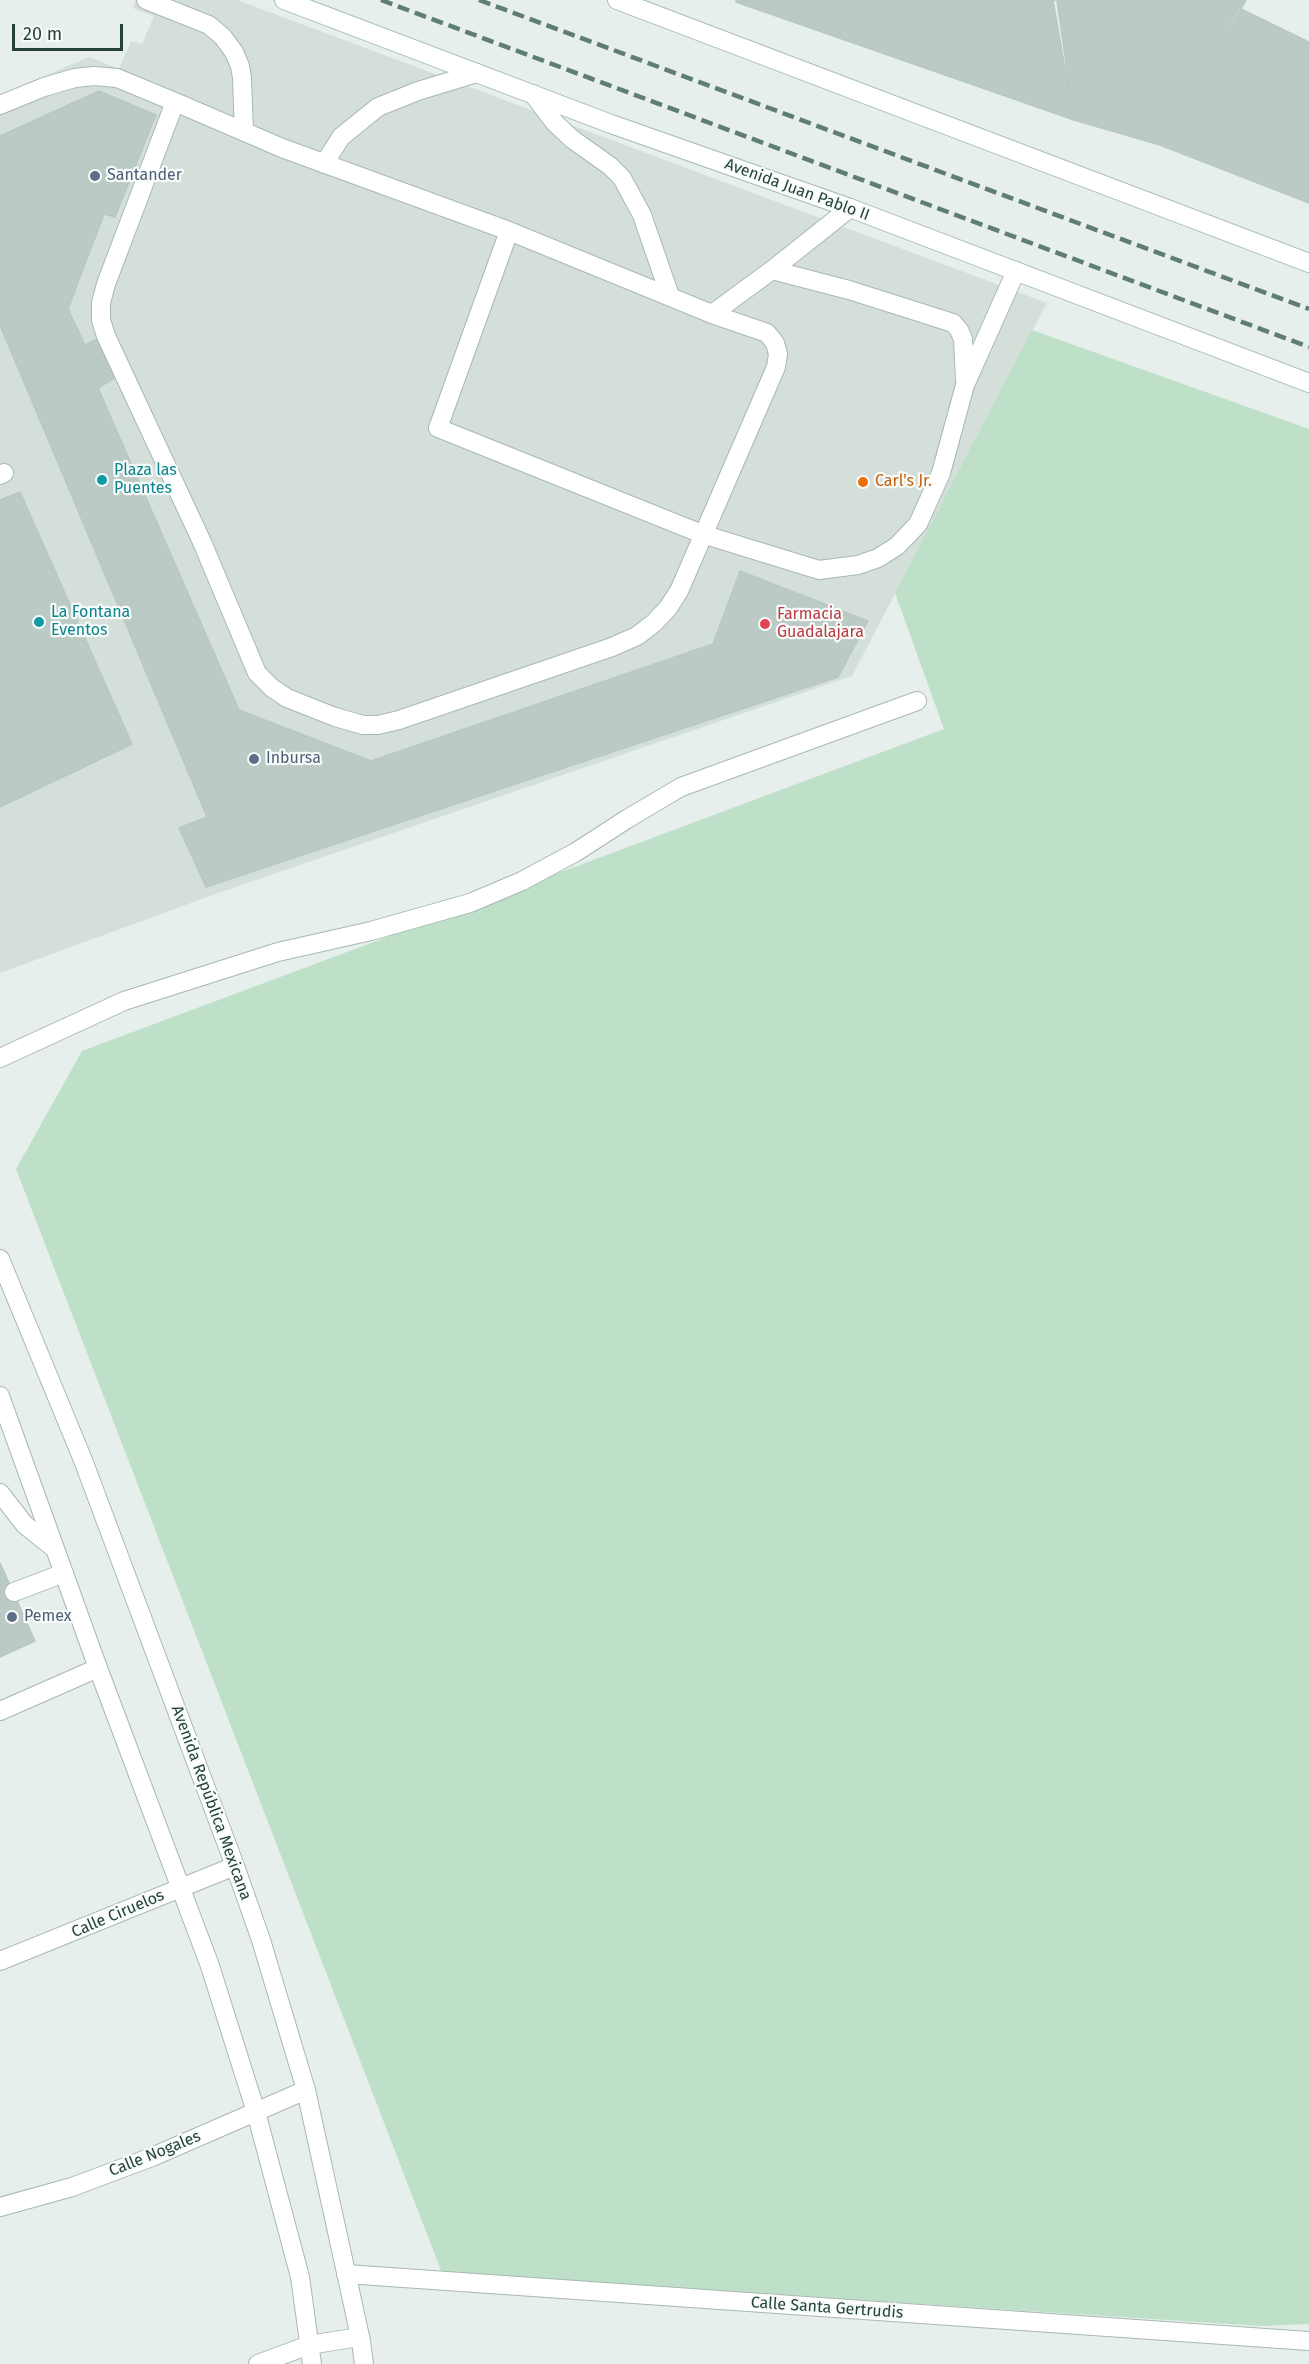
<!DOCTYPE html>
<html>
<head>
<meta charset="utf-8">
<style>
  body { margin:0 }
  #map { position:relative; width:1309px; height:2364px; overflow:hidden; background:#e6efeb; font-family:"Fira Sans",sans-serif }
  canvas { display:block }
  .scale { position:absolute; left:12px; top:24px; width:111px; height:27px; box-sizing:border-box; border:3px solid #24423a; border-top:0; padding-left:8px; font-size:18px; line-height:21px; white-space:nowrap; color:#24423a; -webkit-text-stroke:4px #f7fbf9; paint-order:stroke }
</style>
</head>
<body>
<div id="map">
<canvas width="1309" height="2364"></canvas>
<div class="scale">20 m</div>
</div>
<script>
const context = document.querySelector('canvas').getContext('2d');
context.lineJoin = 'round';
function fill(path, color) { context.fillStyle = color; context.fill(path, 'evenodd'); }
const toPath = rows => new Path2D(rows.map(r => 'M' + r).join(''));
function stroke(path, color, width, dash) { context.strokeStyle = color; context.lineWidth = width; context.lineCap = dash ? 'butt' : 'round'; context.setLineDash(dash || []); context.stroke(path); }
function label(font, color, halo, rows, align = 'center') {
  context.font = font + ' "Fira Sans",sans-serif'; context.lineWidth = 4.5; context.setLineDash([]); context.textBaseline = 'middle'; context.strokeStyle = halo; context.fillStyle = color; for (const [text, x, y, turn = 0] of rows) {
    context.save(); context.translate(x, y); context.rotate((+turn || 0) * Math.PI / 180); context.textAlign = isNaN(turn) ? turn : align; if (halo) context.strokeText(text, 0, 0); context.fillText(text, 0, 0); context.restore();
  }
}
fill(toPath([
  [136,0,237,0,1047,303,852,676,221,892,0,973,0,95,89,57,119,69,131,41,142,44,154,16,133,8]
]), '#d4dfda');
fill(toPath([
  [1032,330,1309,429,1309,2324,1260,2326,442,2273,16,1169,82,1051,944,729,895,593]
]), '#bfe0c8');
const building = toPath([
  [736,0,1057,0,1074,120,736,2,736,0],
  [1053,0,1246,0,1160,145,1074,120,1053,0],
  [1239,8,1309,42,1309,203,1160,145,1239,8],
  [99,91,156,115,115,217,104,214,68,309,85,345,97,339,116,377,98,388,239,710,371,761,713,644,740,571,868,621,838,677,206,887,179,828,207,817,0,325,0,136,99,91],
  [20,492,132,744,0,807,0,500,20,492],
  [0,1563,35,1641,0,1657,0,1563]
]);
fill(building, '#bbcac4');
stroke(building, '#b8c9c2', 1.5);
const service = toPath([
  [146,0,209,25,223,37,234,52,240,66,242,78,244,132],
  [533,94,555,123,572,139,610,166,622,178,642,215,670,296],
  [175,102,282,148,509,231,712,314,767,333,775,343,778,354,776,367,679,591,668,608,654,623,637,636,612,647,399,720,378,725,363,725,335,717,287,698,272,688,257,673,202,542,106,336,101,320,101,303,106,284,175,102],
  [0,105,44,87,75,78,94,76,117,78,175,102],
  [324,164,341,137,378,107,418,91,477,73],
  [509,231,438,428,702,534,819,570,858,565,878,558,897,546,918,524,941,473,965,385,1016,271],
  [772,270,849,290,953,323,959,330,963,339,965,380],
  [712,314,772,270,850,208],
  [0,475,4,473],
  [0,1058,124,1001,278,952,371,931,470,903,522,881,576,852,627,819,681,787,917,701],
  [14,1592,64,1573]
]);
const minor = toPath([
  [0,1711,98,1668],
  [0,1961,235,1866],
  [0,2207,72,2187,152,2157,306,2090],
  [346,2274,1309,2341],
  [258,2364,309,2345,359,2337]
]);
const tertiary = toPath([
  [0,1259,83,1460,235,1866,261,1940,306,2090,361,2341,364,2364],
  [0,1396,98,1668,210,1966,256,2112,300,2277,312,2364],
  [0,1493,25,1525,55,1549]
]);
const secondary = toPath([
  [284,0,611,124,850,208,1309,383],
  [617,0,1309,263]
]);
stroke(service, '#a8b8b2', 20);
stroke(minor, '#a8b8b2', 20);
stroke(tertiary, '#a8b8b2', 20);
stroke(secondary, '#a4bbb3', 20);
stroke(service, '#fff', 18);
stroke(minor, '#fff', 18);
stroke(tertiary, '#fff', 18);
stroke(secondary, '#fff', 18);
stroke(toPath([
  [381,0,1309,347],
  [479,0,1309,309]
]), '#5f7d75', 4.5, [12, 6]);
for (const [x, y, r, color] of [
  [95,176,6,"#5c6f8a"],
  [102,480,6,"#0f9aa8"],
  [863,482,6,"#e8710a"],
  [39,622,6,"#0f9aa8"],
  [765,624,6,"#e0444e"],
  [254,759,6,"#5c6f8a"],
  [12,1617,6,"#5c6f8a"]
]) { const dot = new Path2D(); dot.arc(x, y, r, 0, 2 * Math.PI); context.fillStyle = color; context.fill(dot); stroke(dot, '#f7fbf9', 2); }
label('16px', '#4e5e75', '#f7fbf9', [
  ["Santander",107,176],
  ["Inbursa",266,759],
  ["Pemex",24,1617]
], 'left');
label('16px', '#24423a', '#f7fbf9', [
  ["Avenida Juan Pablo II",797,190,20],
  ["Avenida República Mexicana",211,1803,70],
  ["Calle Ciruelos",118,1914,-23],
  ["Calle Nogales",155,2154,-22],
  ["Calle Santa Gertrudis",827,2308,4]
]);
label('16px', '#0d838f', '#f7fbf9', [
  ["Plaza las",114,471],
  ["Puentes",114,489],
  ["La Fontana",51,613],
  ["Eventos",51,631]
], 'left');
label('16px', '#c56008', '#f7fbf9', [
  ["Carl's Jr.",875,482]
], 'left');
label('16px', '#be3a42', '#f7fbf9', [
  ["Farmacia",777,615],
  ["Guadalajara",777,633]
], 'left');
</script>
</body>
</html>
